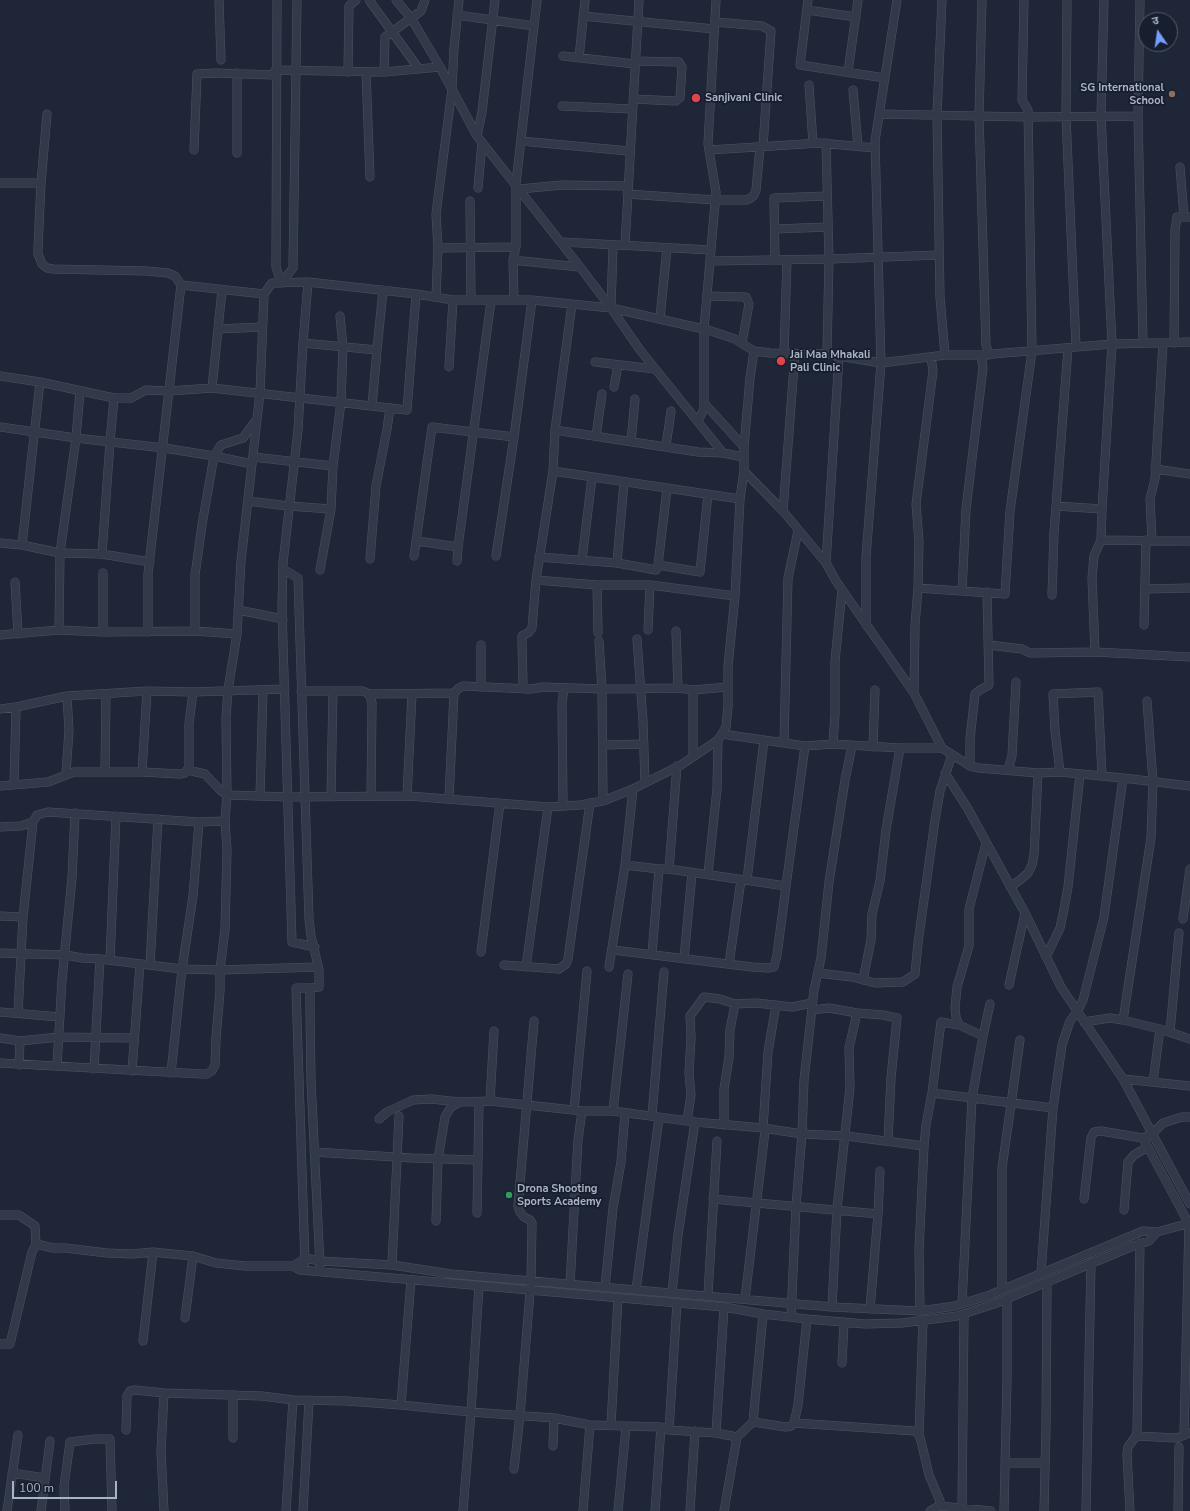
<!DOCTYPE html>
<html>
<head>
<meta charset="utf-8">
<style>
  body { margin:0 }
  #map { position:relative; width:1190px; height:1511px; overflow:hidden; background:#1e2638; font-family:"Nunito Sans","Noto Sans Devanagari",sans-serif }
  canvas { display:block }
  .north { position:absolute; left:1138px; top:12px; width:40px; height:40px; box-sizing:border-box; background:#171e2d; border:1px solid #525a6a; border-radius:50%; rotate:347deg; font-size:11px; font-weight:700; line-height:16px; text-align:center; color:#abb3c6 }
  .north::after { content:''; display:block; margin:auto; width:14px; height:18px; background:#779dff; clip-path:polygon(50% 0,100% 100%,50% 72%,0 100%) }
  .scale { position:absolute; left:12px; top:1481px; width:105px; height:18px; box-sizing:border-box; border:2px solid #abb3c6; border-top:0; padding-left:5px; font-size:12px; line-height:14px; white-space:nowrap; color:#abb3c6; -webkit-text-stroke:3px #171e2d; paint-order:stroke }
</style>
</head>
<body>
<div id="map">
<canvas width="1190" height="1511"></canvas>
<div class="north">उ</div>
<div class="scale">100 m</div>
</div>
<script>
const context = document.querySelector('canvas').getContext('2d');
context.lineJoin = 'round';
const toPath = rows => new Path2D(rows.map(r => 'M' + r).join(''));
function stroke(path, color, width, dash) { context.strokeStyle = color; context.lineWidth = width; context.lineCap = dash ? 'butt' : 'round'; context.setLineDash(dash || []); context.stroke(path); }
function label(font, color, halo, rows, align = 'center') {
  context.font = font + ' "Nunito Sans",sans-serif'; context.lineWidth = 3.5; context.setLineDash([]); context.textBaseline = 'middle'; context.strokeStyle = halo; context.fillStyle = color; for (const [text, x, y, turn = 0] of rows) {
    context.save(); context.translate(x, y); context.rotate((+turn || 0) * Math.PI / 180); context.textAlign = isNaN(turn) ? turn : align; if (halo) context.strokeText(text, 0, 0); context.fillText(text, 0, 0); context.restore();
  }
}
const minor = toPath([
  [219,0,221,60],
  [277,0,276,267,281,283,293,268,297,0],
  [369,0,419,69],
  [396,0,411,18,440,67],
  [808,0,800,65,885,78],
  [942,0,937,115,940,297,945,355],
  [982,0,979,116,986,345,989,355],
  [1067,0,1066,116,1076,347],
  [1140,0,1138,116,1143,343],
  [807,10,856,17],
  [457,15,534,26],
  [583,16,714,29],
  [715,22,762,26,771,31,763,146],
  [563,56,635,64],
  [579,58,585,0],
  [275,70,384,72,440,67,477,136,580,267,611,308,640,350,723,453,743,457],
  [348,72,349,6,356,0],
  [366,72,370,177],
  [384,72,385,37,421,11,425,0],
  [848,72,858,0],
  [237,73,237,153],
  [809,85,813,143],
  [853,90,858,146],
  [633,99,676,101,680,98,682,67,679,62,635,61],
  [562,106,632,109],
  [47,114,41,183,38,248,38,254,42,264,47,268,53,269,147,271,168,273,175,276,181,285,148,574,148,632],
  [879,114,1028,117,1138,116],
  [477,136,482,112,495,0],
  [521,141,629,151],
  [826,143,829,259,827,354],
  [194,150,197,74,216,73,275,75],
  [709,150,820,143,875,148],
  [1180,167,1184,217],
  [0,183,41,183],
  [478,188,482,142],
  [520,189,562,185,627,186],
  [627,194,715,200,746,200,751,198,754,195,756,190,760,147],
  [470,201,471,299],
  [775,229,828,227],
  [562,242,711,250],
  [625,245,639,0],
  [438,248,516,247],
  [513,260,580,267],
  [775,260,774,198,827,196],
  [710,261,829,259,939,255],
  [308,282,303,343,298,430,283,563,282,609,292,942,315,947],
  [181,285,264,294,272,283,308,282,416,294,453,300,532,300,611,308,708,330,735,339,754,351,770,353,827,354,881,363,945,355,981,355,1112,344,1190,342],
  [707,296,746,297,749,304,742,343],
  [436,297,438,248,436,214,452,89,454,48,459,0],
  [514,300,513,260,516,247,516,183,537,0],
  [572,304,555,430,553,471,536,580,597,585,650,585,735,596],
  [611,308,613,245],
  [660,318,667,248],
  [218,329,262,327],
  [303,343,377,350],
  [1174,343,1175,231,1177,217,1190,217],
  [784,353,787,260],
  [595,362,655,369],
  [449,367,453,300],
  [0,376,40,382,114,398,131,398,146,390,169,391,212,388,407,410,416,294],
  [614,387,618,365],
  [212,388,222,290],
  [80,391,76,438,60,553,59,630,103,632,195,631,237,634],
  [704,403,744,447],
  [372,406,377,350,383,290],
  [698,422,704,408,704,329,716,192,708,144,716,0],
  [0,427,76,438,164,448,214,456,252,464],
  [555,430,698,452,723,453],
  [596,436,602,394],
  [631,442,635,399],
  [666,446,671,411],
  [253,457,333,466],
  [1155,469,1190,474],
  [553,471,740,499],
  [744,471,783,511,826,563,836,581,914,693,942,748,970,766,979,768,1038,773,1060,772,1123,778,1104,917,1083,1000,1077,1012,1070,1021,1062,1045,1053,1108,932,1093],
  [667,489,658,565,700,572,708,494],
  [248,501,288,506,331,509],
  [1102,509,1112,344,1101,116,1104,0],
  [783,511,795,353],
  [1101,540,1190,541],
  [1152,540,1150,499,1155,479,1163,343],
  [417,541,458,547],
  [0,543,22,545,60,553,102,554,150,562],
  [22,545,40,382],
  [102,554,110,442,114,398],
  [414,556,432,427,514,437],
  [496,556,514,437,532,300],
  [539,557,617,563,624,482],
  [370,559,376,486,387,429,390,408],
  [582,560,592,477],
  [457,561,458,547,491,301],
  [617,563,656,570,658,565],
  [826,563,839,356],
  [283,569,298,578,309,919,311,936,319,970,319,987,310,988,310,1011,311,1081,320,1266],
  [320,570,331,509,333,466,341,402,343,347,340,316],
  [103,573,103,632],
  [15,582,18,634],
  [597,585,598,633],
  [918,588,1005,594,1010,511,1032,351,1028,110,1022,100,1024,0],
  [1145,589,1190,588],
  [962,591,966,509,983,368,981,355],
  [1052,595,1054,533,1068,348],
  [238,610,283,619],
  [866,625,866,557,881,363,875,141,897,0],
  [1144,625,1146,540],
  [648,630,650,585],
  [195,631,195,575,202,525,214,456,221,445,243,438,257,419],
  [676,631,678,688],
  [0,635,59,630],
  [637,639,643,721,645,783],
  [599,641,602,689,603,801],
  [481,645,481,687],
  [989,645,1022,649,1030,653,1095,652,1092,578,1094,556,1101,540,1102,509,1056,506],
  [1095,652,1190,657],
  [525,689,523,685,522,641,522,636,529,632,532,628,536,580],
  [301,691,363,691,369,694,372,703,371,796],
  [914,693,915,625,918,588,919,542,916,504,933,371,931,357],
  [369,694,454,693,459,688,463,686,530,689,544,687,602,689,678,688,693,690,728,687],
  [0,709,16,707,67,696,147,691,193,692,285,689],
  [722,734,805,746,833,744,900,748,942,748],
  [784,742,788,578,798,531],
  [833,744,835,714,835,661,842,590],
  [603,745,644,744],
  [873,747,875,690],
  [693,757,693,690],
  [970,766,970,739,975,694,980,690,989,685,987,592],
  [188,770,205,774,220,790,227,795,288,797,409,796,548,807,580,805,603,801,633,789,681,765,718,740,726,727,728,706,728,666,735,596,740,499,744,471,744,447,750,378,754,351],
  [1008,770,1012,756,1016,682],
  [105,772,106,694],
  [142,772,147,691],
  [1060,772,1055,731,1053,694,1098,692,1102,775],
  [945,773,968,809,1025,913,1061,987,1123,1079,1190,1204],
  [66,774,69,730,67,696],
  [1123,778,1190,786],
  [14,785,16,707],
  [0,786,48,782,74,772,142,772,180,774,185,773,189,767,189,724,193,692],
  [260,796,263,690],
  [331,796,333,691],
  [407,796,412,694],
  [449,799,454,693],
  [563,806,562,703,564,688],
  [0,827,21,826,33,822,37,815,48,812,199,822,225,821],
  [625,865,659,869,669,869,786,886,805,746],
  [669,869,677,766],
  [708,874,717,789,718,740],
  [747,880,764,740],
  [1010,887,1020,880,1028,873,1032,865,1034,855,1038,773],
  [0,916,23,917],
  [1183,919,1190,869],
  [613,950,752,967,768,968,774,967,777,955,786,886],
  [481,952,500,803],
  [0,953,66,955,82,958,100,959,182,969,220,970,318,967],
  [652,954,659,869],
  [1046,957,1060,928,1064,909,1068,887,1080,774],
  [684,959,692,873],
  [110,960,116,816],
  [729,964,741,880],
  [150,965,158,819],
  [504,965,559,969,566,964,568,959,590,803],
  [526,967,548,807],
  [609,967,625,865,633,789],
  [818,973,852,977,875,983,903,982,915,974,918,943,935,820,940,791,952,755],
  [863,980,871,940,872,914,880,881,886,830,900,748],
  [1009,985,1025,913],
  [812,1010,829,1008,857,1013],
  [0,1012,60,1017],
  [18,1013,23,917,33,822],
  [1123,1020,1151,838,1153,782,1147,701],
  [1084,1022,1110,1018,1123,1020,1160,1029,1190,1039],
  [959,1025,956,1017,955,1008,957,987,969,946,969,909,986,843],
  [1170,1032,1179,933],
  [0,1038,20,1041,59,1037,134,1038],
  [0,1063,202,1074,207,1074,212,1071,215,1065,216,1038,220,991,220,970,225,929,227,850,225,821,227,795,226,718,228,690,237,634,241,561,260,393,264,294],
  [19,1065,20,1041],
  [57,1066,62,980,72,878,75,813],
  [94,1069,100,959],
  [132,1071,140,964],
  [171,1073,182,969,193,896,199,822],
  [1123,1079,1190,1086],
  [1153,1082,1160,1029],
  [490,1101,494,1031],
  [574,1110,587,971],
  [613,1111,628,974],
  [652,1116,664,972],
  [379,1119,387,1112,413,1100,431,1099,459,1102],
  [687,1121,691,1095,689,1073,691,1038,690,1016,704,997,720,999,735,1004],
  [724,1125,724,1089,729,1057,730,1030,735,1004,756,1003,792,1007,812,1003],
  [763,1128,768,1052,776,1005],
  [1143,1138,1190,1226],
  [314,1152,412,1158,477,1160],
  [713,1199,878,1214,870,1309],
  [1084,1199,1091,1138,1094,1132,1101,1131,1143,1138,1153,1133,1163,1123,1182,1117,1190,1117],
  [1124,1210,1128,1162,1134,1155,1148,1147],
  [477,1213,479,1102],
  [878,1214,880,1171],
  [0,1215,19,1215,35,1226,36,1244,53,1248,65,1248,107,1253,132,1254,153,1252,172,1254,193,1256,216,1263,245,1266,293,1266,306,1258,320,1261,392,1265,451,1274,832,1307,920,1311,955,1306,990,1295,1143,1231,1157,1232,1190,1223],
  [436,1221,438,1159,445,1117,451,1107,460,1102,490,1101,582,1111,613,1111,695,1122,763,1128,802,1134,846,1136,924,1146,926,1125,932,1093,941,1022,959,1025,983,1036,990,1004],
  [305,1263,296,988,310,988],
  [392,1265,399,1116],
  [293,1266,300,1270,724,1307,763,1314,807,1319,865,1324,902,1323,957,1316,994,1304,1133,1246,1149,1241,1157,1232],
  [1041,1273,1053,1108],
  [570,1284,578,1140,582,1111],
  [605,1287,613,1208,621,1162,625,1113],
  [636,1290,659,1118],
  [1002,1290,1002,1168,1020,1040],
  [672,1293,678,1235,695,1122],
  [708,1295,717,1141],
  [745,1299,765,1131],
  [962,1304,972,1098,983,1036],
  [832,1307,837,1209,850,1087,849,1048,857,1013,883,1015,897,1018,891,1078,888,1141],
  [920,1311,919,1250,924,1146],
  [791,1317,796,1206,802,1134,804,1080,814,990,821,958,829,882,845,780,852,746],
  [185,1318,193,1256],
  [143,1341,153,1252],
  [0,1344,10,1344,32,1252,36,1244],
  [842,1363,844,1322],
  [233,1395,233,1438],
  [401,1405,411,1280],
  [753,1422,763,1314],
  [794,1423,915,1431,919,1435,921,1441,929,1475,940,1501,939,1506,930,1511],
  [611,1425,618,1298],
  [126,1430,127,1396,130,1391,135,1390,164,1393,262,1396,293,1400,347,1401,401,1405,471,1412,554,1418,590,1425,661,1427,669,1430,716,1433,737,1437,753,1422,786,1427,791,1426,794,1423,798,1405,807,1319],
  [669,1430,677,1303],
  [716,1433,724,1307],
  [919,1435,923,1320],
  [1184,1435,1189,1223],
  [1136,1436,1177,1438,1190,1433],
  [553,1446,554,1418],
  [1005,1463,1045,1463],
  [514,1469,520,1415,531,1280,532,1223,530,1220,524,1217,520,1212,518,1206,534,1021],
  [12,1473,45,1478],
  [939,1506,991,1511],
  [962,1509,964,1314],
  [7,1511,18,1435],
  [41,1511,50,1441],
  [65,1511,64,1486,70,1442,95,1439,110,1439,112,1511],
  [164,1511,161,1451,164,1393],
  [286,1511,293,1400],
  [303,1511,309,1401],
  [463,1511,471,1412,479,1286],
  [583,1511,590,1425],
  [618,1511,626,1427],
  [655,1511,661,1427],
  [690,1511,695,1431],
  [724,1511,737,1437],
  [1004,1511,1007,1379,1007,1299],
  [1044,1511,1046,1427,1047,1282],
  [1086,1511,1091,1263],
  [1130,1511,1127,1454,1128,1447,1136,1436,1137,1431,1140,1243],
  [1178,1511,1179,1447]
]);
stroke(minor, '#4c5364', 9);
stroke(minor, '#323949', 8);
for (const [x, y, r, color] of [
  [1172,94,4,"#8d6e63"],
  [696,98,5,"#e0444e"],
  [781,361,5,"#e0444e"],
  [509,1195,4,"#2e9e5b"]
]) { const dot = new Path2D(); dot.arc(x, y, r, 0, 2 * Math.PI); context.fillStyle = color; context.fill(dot); stroke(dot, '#171e2d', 1.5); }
label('bold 11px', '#abb3c6', '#171e2d', [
  ["SG International",1164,88,"right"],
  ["School",1164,101,"right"],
  ["Sanjivani Clinic",705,98],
  ["Jai Maa Mhakali",790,355],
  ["Pali Clinic",790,368],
  ["Drona Shooting",517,1189],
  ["Sports Academy",517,1202]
], 'left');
</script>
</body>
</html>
